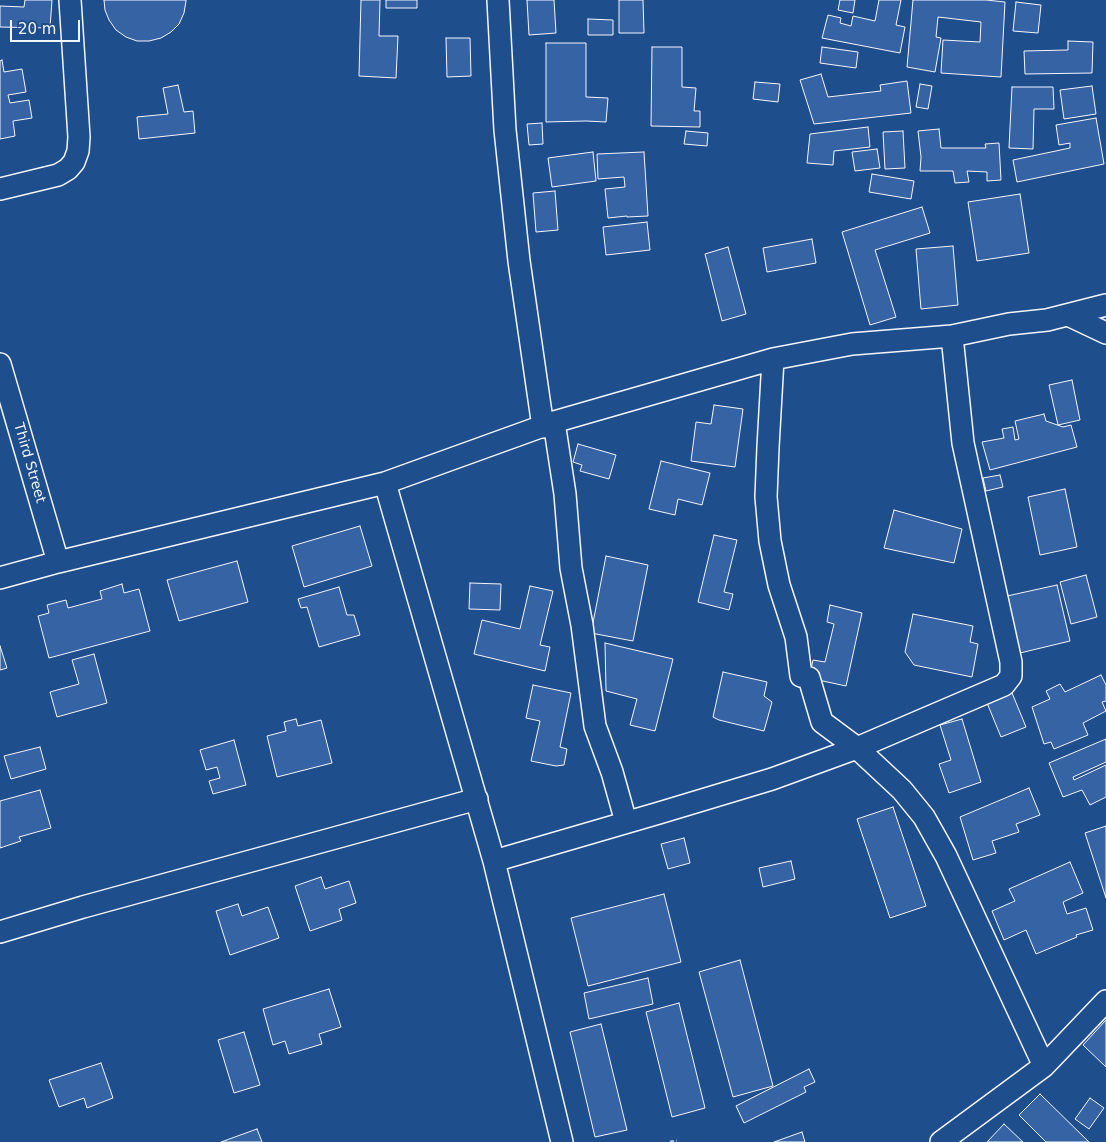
<!DOCTYPE html>
<html>
<head>
<meta charset="utf-8">
<style>
  body { margin:0 }
  #map { position:relative; width:1106px; height:1142px; overflow:hidden; background:#1f4e8c; font-family:"DejaVu Sans",sans-serif }
  canvas { display:block }
  .scale { position:absolute; left:10px; top:20px; width:70px; height:22px; box-sizing:border-box; border:2px solid #f2f6ff; border-top:0; padding-left:6px; font-size:15px; line-height:18px; white-space:nowrap; color:#f2f6ff; -webkit-text-stroke:4px #1f4e8c; paint-order:stroke }
</style>
</head>
<body>
<div id="map">
<canvas width="1106" height="1142"></canvas>
<div class="scale">20 m</div>
</div>
<script>
const context = document.querySelector('canvas').getContext('2d');
context.lineJoin = 'round';
function fill(path, color) { context.fillStyle = color; context.fill(path, 'evenodd'); }
const toPath = rows => new Path2D(rows.map(r => 'M' + r).join(''));
function stroke(path, color, width, dash) { context.strokeStyle = color; context.lineWidth = width; context.lineCap = dash ? 'butt' : 'round'; context.setLineDash(dash || []); context.stroke(path); }
function label(font, color, halo, rows, align = 'center') {
  context.font = font + ' "DejaVu Sans",sans-serif'; context.lineWidth = 4; context.setLineDash([]); context.textBaseline = 'middle'; context.strokeStyle = halo; context.fillStyle = color; for (const [text, x, y, turn = 0] of rows) {
    context.save(); context.translate(x, y); context.rotate((+turn || 0) * Math.PI / 180); context.textAlign = isNaN(turn) ? turn : align; if (halo) context.strokeText(text, 0, 0); context.fillText(text, 0, 0); context.restore();
  }
}
const building = toPath([
  [25,0,52,0,50,28,0,27,0,6,24,7,25,0],
  [104,0,186,0,186,1,184,13,179,24,171,32,161,38,149,41,137,41,126,37,116,30,109,20,105,10,104,0],
  [361,0,380,0,379,36,398,36,396,78,359,76,361,0],
  [386,0,417,0,417,8,386,8,386,0],
  [527,0,554,0,556,33,529,35,527,0],
  [619,0,643,0,644,33,619,33,619,0],
  [840,0,855,0,853,13,838,10,840,0],
  [879,0,901,0,896,25,905,27,900,53,822,38,828,15,841,18,840,23,851,26,853,16,875,21,879,0],
  [913,0,986,0,1005,2,1001,77,941,73,943,40,980,42,981,22,938,17,936,37,941,38,935,72,907,67,913,0],
  [1016,2,1041,5,1038,33,1013,31,1016,2],
  [588,19,613,20,613,35,588,35,588,19],
  [446,38,470,38,471,76,447,77,446,38],
  [1068,41,1093,42,1092,73,1025,74,1024,51,1068,50,1068,41],
  [546,43,586,43,586,97,608,98,606,122,586,121,546,122,546,43],
  [652,47,682,47,682,87,696,88,694,111,700,111,700,127,651,126,652,47],
  [822,47,858,52,856,68,820,63,822,47],
  [2,60,4,72,22,69,26,92,8,95,10,103,29,100,32,118,13,121,15,136,0,139,0,61,2,60],
  [821,74,828,97,881,91,880,85,907,81,911,113,814,124,800,80,821,74],
  [755,82,780,84,778,102,753,99,755,82],
  [920,84,932,86,928,109,916,107,920,84],
  [178,85,184,112,193,111,195,133,139,139,137,117,168,114,163,88,178,85],
  [1092,86,1096,114,1064,119,1060,90,1092,86],
  [1012,87,1053,87,1054,109,1034,109,1033,149,1009,148,1012,87],
  [1096,118,1104,164,1017,182,1013,160,1070,148,1070,143,1059,145,1056,125,1096,118],
  [542,123,543,144,529,145,527,124,542,123],
  [868,127,870,147,834,151,833,165,807,163,810,134,868,127],
  [939,129,941,148,986,148,985,144,999,143,1001,180,987,181,987,172,967,171,969,182,955,183,953,171,920,171,921,157,918,131,939,129],
  [686,131,708,133,707,146,684,144,686,131],
  [903,131,905,168,885,169,883,132,903,131],
  [877,149,880,168,855,171,852,152,877,149],
  [593,152,596,181,552,187,548,158,593,152],
  [644,152,648,216,627,217,627,216,608,218,605,189,625,187,624,177,598,179,597,154,644,152],
  [872,174,914,181,911,199,869,192,872,174],
  [555,191,558,230,536,232,533,193,555,191],
  [1020,194,1029,253,977,261,968,202,1020,194],
  [922,207,930,233,875,250,896,317,870,325,842,232,922,207],
  [647,222,650,250,606,255,603,227,647,222],
  [812,239,816,263,767,272,763,248,812,239],
  [953,246,958,305,921,309,916,249,953,246],
  [728,247,746,314,722,321,705,254,728,247],
  [1072,380,1080,420,1058,425,1049,385,1072,380],
  [714,405,743,409,735,467,691,461,696,422,711,424,714,405],
  [1044,414,1046,421,1063,427,1071,425,1077,447,990,470,982,442,1004,438,1002,429,1013,427,1015,440,1019,439,1015,421,1044,414],
  [578,444,616,455,609,479,580,471,582,465,573,462,578,444],
  [661,461,710,473,702,505,678,499,675,515,649,509,661,461],
  [1000,475,1003,487,986,491,983,478,1000,475],
  [1065,489,1077,547,1040,555,1028,497,1065,489],
  [894,510,962,529,954,563,884,548,894,510],
  [360,526,372,566,304,587,292,546,360,526],
  [714,535,737,540,724,592,733,594,729,610,698,602,714,535],
  [606,556,648,565,633,641,591,633,606,556],
  [237,561,248,602,179,621,167,580,237,561],
  [1086,575,1097,617,1071,624,1060,582,1086,575],
  [470,583,501,584,500,610,469,609,470,583],
  [122,584,124,593,139,589,150,631,49,658,38,616,49,613,47,605,66,600,68,608,102,599,100,591,122,584],
  [1057,585,1070,641,1020,653,1007,596,1057,585],
  [530,586,553,591,540,645,550,647,545,671,474,654,482,620,520,629,530,586],
  [339,587,347,615,354,615,360,635,319,647,307,607,301,608,298,599,339,587],
  [830,605,862,613,846,686,809,678,813,660,825,662,834,624,827,622,830,605],
  [913,614,973,626,970,642,978,644,972,677,914,665,905,652,913,614],
  [605,643,673,659,655,731,630,725,637,699,606,691,605,643],
  [0,646,7,668,0,670,0,646],
  [94,654,107,703,57,717,50,692,79,684,72,660,94,654],
  [723,672,767,682,764,696,772,702,764,731,719,720,713,717,723,672],
  [1101,675,1106,685,1106,701,1102,702,1106,711,1083,723,1088,735,1054,749,1051,742,1044,744,1032,707,1050,699,1046,691,1060,684,1065,692,1101,675],
  [533,685,571,693,560,747,567,749,564,765,556,766,531,761,540,721,526,718,533,685],
  [1010,688,1026,727,1001,737,985,698,1010,688],
  [296,719,298,726,321,720,332,763,277,777,267,736,286,731,284,722,296,719],
  [962,719,981,782,949,793,939,764,951,760,940,725,962,719],
  [1106,739,1106,762,1073,777,1074,780,1106,765,1106,797,1090,805,1082,790,1063,797,1049,763,1106,739],
  [234,740,246,785,213,794,209,781,220,778,217,767,206,770,200,750,234,740],
  [40,747,46,769,11,779,4,756,40,747],
  [1029,788,1040,815,1016,824,1019,832,992,841,996,853,973,860,960,817,1029,788],
  [40,790,51,828,19,837,21,841,0,848,0,801,40,790],
  [893,807,926,906,890,918,857,819,893,807],
  [1106,826,1106,898,1085,833,1106,826],
  [684,838,690,863,668,869,661,844,684,838],
  [791,861,795,879,763,887,759,868,791,861],
  [1070,862,1083,893,1063,902,1067,914,1086,908,1093,930,1076,935,1077,937,1036,954,1026,930,1004,940,992,911,1015,901,1009,889,1070,862],
  [321,877,325,889,349,881,356,903,339,909,342,920,310,931,295,886,321,877],
  [664,894,681,962,588,986,571,918,664,894],
  [238,904,242,916,268,907,279,938,230,955,216,911,238,904],
  [740,960,773,1086,733,1097,699,972,740,960],
  [648,978,653,1004,589,1019,584,993,648,978],
  [329,989,341,1027,319,1034,322,1044,289,1054,285,1041,273,1045,263,1009,329,989],
  [679,1003,705,1108,672,1117,646,1012,679,1003],
  [1106,1020,1106,1067,1083,1045,1106,1020],
  [601,1024,627,1130,595,1137,570,1032,601,1024],
  [244,1032,260,1085,234,1093,218,1040,244,1032],
  [101,1063,113,1098,87,1108,84,1098,59,1107,49,1080,101,1063],
  [809,1069,815,1082,804,1087,806,1092,744,1123,736,1106,809,1069],
  [1040,1094,1089,1142,1046,1142,1019,1115,1040,1094],
  [1090,1098,1104,1108,1089,1129,1075,1119,1090,1098],
  [1004,1124,1023,1142,987,1142,1004,1124],
  [257,1129,262,1142,221,1142,257,1129],
  [802,1132,805,1142,774,1142,802,1132]
]);
fill(building, '#3563a3');
stroke(building, '#f2f6ff', 1);
const street = toPath([
  [498,0,505,130,519,261,543,427],
  [0,189,58,175,68,169,74,162,78,151,79,137,70,0],
  [1068,315,1106,333],
  [773,359,768,447,766,497,770,541,779,585,796,637,801,676,809,678,822,722,857,748,902,790,924,817,946,856,1044,1066],
  [0,364,58,562],
  [554,422,565,494,571,568,582,625,595,726,612,772,626,822],
  [385,483,494,861,562,1142],
  [0,578,58,562,385,483,554,422,773,359,852,344,952,336,1009,324,1047,320,1106,305],
  [494,861,659,813,772,779,857,748,1004,685,1011,676,1011,662,963,443,952,336],
  [0,932,83,907,477,799],
  [941,1142,1044,1066,1106,1001]
]);
stroke(street, '#f2f6ff', 24);
stroke(toPath([
  [670,1142,677,1141]
]), '#b3c4dc', 3, [4, 2.5]);
stroke(street, '#1f4e8c', 21);
label('14px', '#f2f6ff', '#1f4e8c', [
  ["Third Street",29,463,74]
]);
</script>
</body>
</html>
